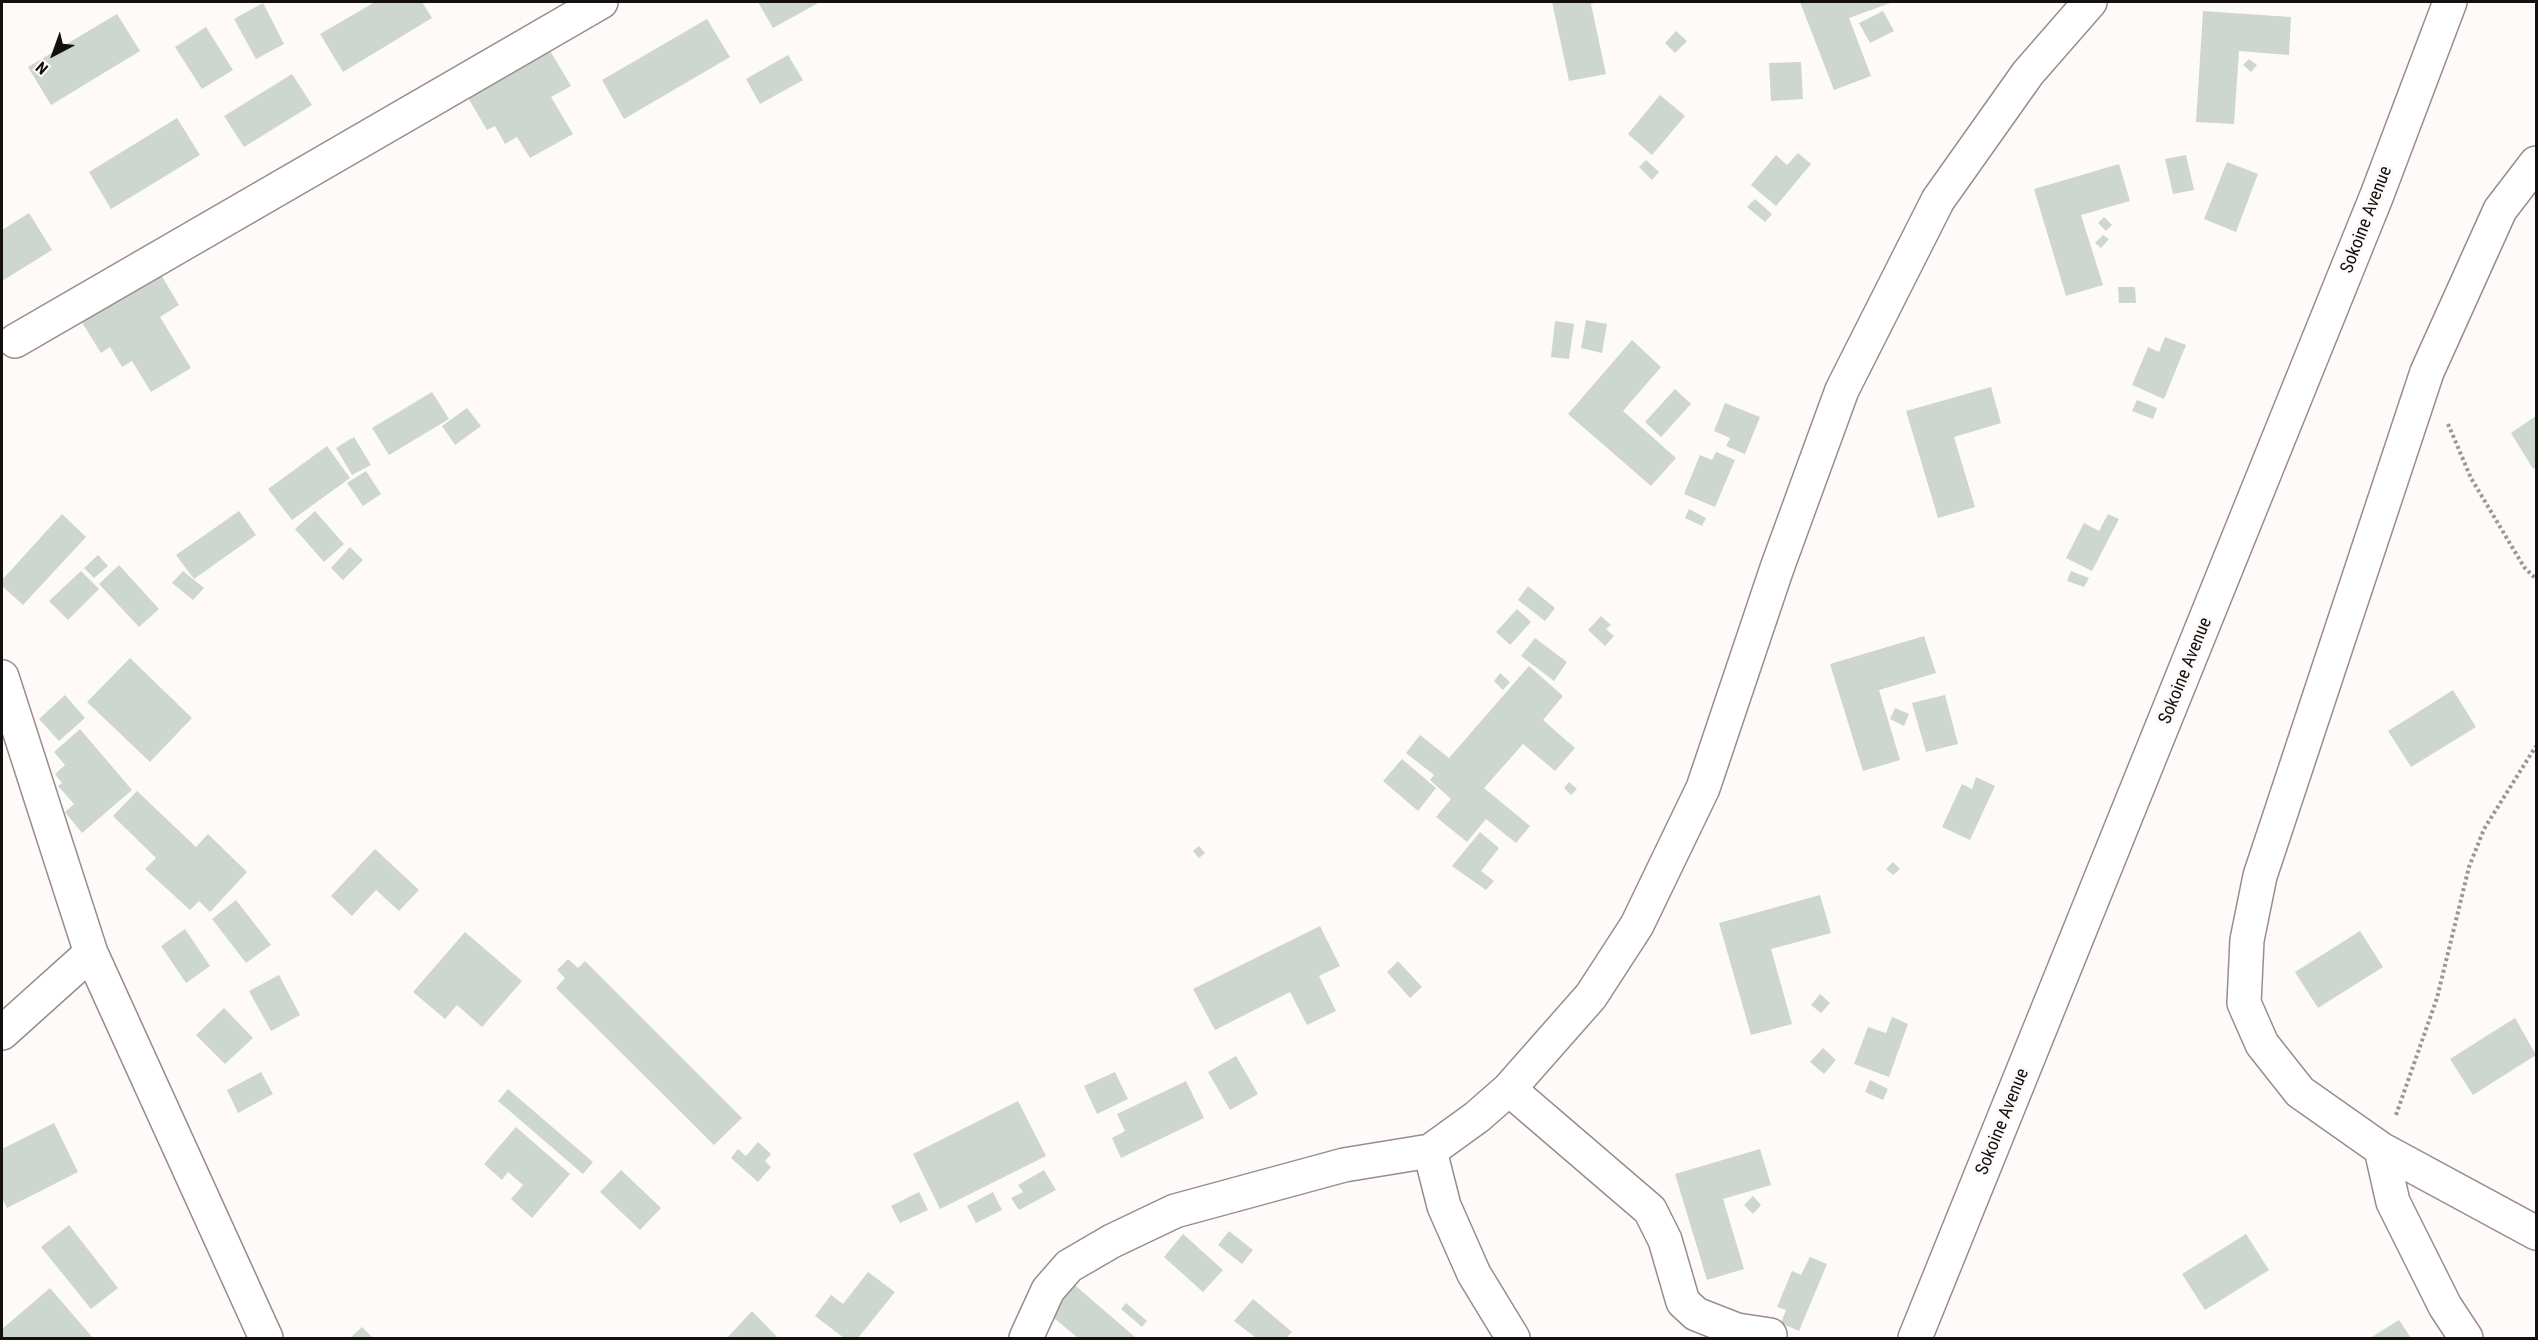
<!DOCTYPE html>
<html>
<head>
<meta charset="utf-8">
<style>
  body { margin:0 }
  #map { position:relative; width:2538px; height:1340px; overflow:hidden; background:#fefaf9; font-family:"Roboto Condensed",sans-serif }
  canvas { display:block }
  .frame { position:absolute; inset:0; border:3px solid #14100f; pointer-events:none }
  .north { position:absolute; left:24px; top:24px; width:60px; height:60px; -webkit-text-stroke:4px #fefaf9; paint-order:stroke; rotate:221deg; font-size:16px; font-weight:700; line-height:24px; text-align:center; color:#14100f }
  .north::after { content:''; display:block; margin:auto; width:21px; height:27px; background:#14100f; clip-path:polygon(50% 0,100% 100%,50% 72%,0 100%) }
</style>
</head>
<body>
<div id="map">
<canvas width="2538" height="1340"></canvas>
<div class="frame"></div>
<div class="north">N</div>
</div>
<script>
const context = document.querySelector('canvas').getContext('2d');
context.lineJoin = 'round';
function fill(path, color) { context.fillStyle = color; context.fill(path, 'evenodd'); }
const toPath = rows => new Path2D(rows.map(r => 'M' + r).join(''));
function stroke(path, color, width, dash) { context.strokeStyle = color; context.lineWidth = width; context.lineCap = dash ? 'butt' : 'round'; context.setLineDash(dash || []); context.stroke(path); }
function label(font, color, halo, rows, align = 'center') {
  context.font = font + ' "Roboto Condensed",sans-serif'; context.lineWidth = 6; context.setLineDash([]); context.textBaseline = 'middle'; context.strokeStyle = halo; context.fillStyle = color; for (const [text, x, y, turn = 0] of rows) {
    context.save(); context.translate(x, y); context.rotate((+turn || 0) * Math.PI / 180); context.textAlign = isNaN(turn) ? turn : align; if (halo) context.strokeText(text, 0, 0); context.fillText(text, 0, 0); context.restore();
  }
}
fill(toPath([
  [375,2,422,2,432,18,343,72,320,34],
  [758,2,820,2,773,28],
  [1552,2,1598,2,1591,4,1606,74,1569,81],
  [1800,2,1893,2,1849,18,1871,76,1834,90],
  [263,3,284,44,256,59,234,19],
  [1883,11,1894,31,1870,43,1859,23],
  [2203,11,2291,17,2289,55,2239,51,2234,124,2196,122],
  [117,14,140,51,51,105,28,67],
  [707,19,730,57,624,119,602,80],
  [206,27,233,70,202,89,175,47],
  [1676,31,1687,41,1675,53,1665,43],
  [546,44,571,86,551,97,573,134,530,158,517,137,505,144,495,126,487,130,464,91],
  [788,55,803,80,760,104,746,79],
  [2249,59,2257,65,2251,72,2243,65],
  [1801,62,1803,99,1771,101,1769,63],
  [292,74,312,105,244,147,224,116],
  [1660,95,1685,116,1652,155,1628,134],
  [177,118,200,155,111,209,89,172],
  [1798,153,1811,164,1776,206,1751,185,1776,155,1787,165],
  [2186,155,2194,190,2173,194,2165,159],
  [1646,160,1659,172,1652,180,1639,167],
  [2227,162,2258,174,2236,232,2204,219],
  [2119,164,2130,201,2081,215,2103,285,2066,296,2034,189],
  [1755,199,1772,214,1765,222,1747,207],
  [29,213,52,250,2,281,2,230],
  [2104,217,2112,225,2106,231,2098,223],
  [2103,235,2109,239,2101,248,2095,243],
  [157,268,179,305,160,317,191,368,151,392,132,361,122,367,110,347,101,353,78,316],
  [2118,287,2135,287,2136,303,2119,303],
  [1586,320,1607,324,1602,353,1581,348],
  [1555,321,1574,324,1569,359,1551,357],
  [2165,337,2186,345,2164,399,2132,385,2148,347,2159,352],
  [1632,340,1661,367,1623,411,1676,458,1651,486,1568,414],
  [1991,387,2001,423,1954,437,1975,507,1938,518,1906,411],
  [1675,389,1691,404,1661,437,1645,422],
  [432,392,449,419,389,455,372,428],
  [2137,400,2157,408,2153,419,2132,411],
  [1725,403,1760,417,1745,454,1726,446,1730,438,1714,431],
  [467,408,481,426,455,445,442,426],
  [2536,416,2536,467,2533,469,2511,433],
  [354,437,371,465,352,475,336,448],
  [327,446,350,478,292,520,268,489],
  [1716,452,1735,460,1715,507,1684,494,1700,455,1712,460],
  [366,471,381,494,363,506,347,483],
  [1689,509,1706,518,1702,526,1685,518],
  [239,511,256,535,194,579,176,555],
  [315,511,344,544,324,562,295,529],
  [62,514,86,537,23,605,2,586,2,580],
  [2108,514,2119,519,2092,571,2066,558,2084,523,2099,531],
  [350,547,363,560,343,580,331,568],
  [98,555,108,566,94,578,84,568],
  [119,565,159,609,139,627,99,584],
  [81,571,99,589,68,620,49,601],
  [183,571,204,588,193,600,172,583],
  [2071,571,2089,578,2084,587,2067,581],
  [1528,586,1555,608,1545,621,1518,600],
  [1517,609,1531,622,1510,645,1496,632],
  [1601,616,1611,625,1606,629,1614,636,1605,646,1588,630],
  [1924,636,1936,673,1879,690,1900,760,1863,771,1830,664],
  [1535,638,1567,662,1554,681,1521,656],
  [130,658,192,718,150,762,87,702],
  [1529,666,1563,696,1543,720,1575,748,1555,771,1523,744,1484,788,1530,826,1516,843,1486,819,1467,842,1436,817,1451,799,1430,780,1434,775,1406,753,1420,735,1449,758],
  [1500,673,1510,682,1503,690,1494,681],
  [2453,690,2476,727,2411,767,2388,731],
  [65,695,85,718,59,741,39,719],
  [1945,695,1958,744,1926,752,1912,703],
  [1895,708,1909,714,1904,726,1890,719],
  [80,729,132,790,82,833,65,812,74,804,58,786,62,783,55,774,65,765,54,752],
  [1402,759,1436,788,1418,811,1383,781],
  [1976,777,1995,786,1970,840,1942,827,1962,784,1972,789],
  [1569,782,1577,789,1571,795,1564,788],
  [137,791,196,847,208,834,247,872,210,912,199,901,190,910,145,869,156,858,113,816],
  [1480,832,1499,848,1481,871,1494,881,1486,890,1452,866],
  [1199,846,1205,853,1199,858,1193,851],
  [375,849,419,890,399,911,376,890,352,916,331,896],
  [1893,862,1900,869,1893,875,1886,869],
  [1820,895,1831,933,1771,949,1792,1024,1751,1035,1719,923],
  [236,900,271,945,246,963,212,919],
  [1320,926,1340,966,1319,976,1336,1011,1307,1025,1290,992,1215,1030,1193,989],
  [185,929,210,966,186,983,161,946],
  [2360,931,2383,967,2318,1008,2295,972],
  [465,932,522,981,482,1027,457,1005,445,1019,413,992],
  [568,959,578,968,585,961,742,1118,714,1145,556,988,565,978,557,970],
  [1398,961,1422,987,1410,998,1387,972],
  [279,975,300,1015,271,1031,249,991],
  [1820,994,1830,1003,1821,1013,1811,1005],
  [224,1008,253,1038,225,1064,196,1035],
  [1892,1017,1908,1024,1889,1077,1854,1064,1868,1027,1886,1033],
  [2515,1018,2536,1055,2473,1095,2450,1059],
  [1823,1048,1836,1060,1824,1074,1810,1062],
  [1236,1056,1258,1094,1230,1110,1208,1072],
  [261,1072,273,1094,238,1113,227,1090],
  [1115,1072,1128,1099,1097,1114,1084,1086],
  [1870,1080,1888,1089,1883,1100,1865,1092],
  [1186,1081,1204,1118,1121,1158,1112,1138,1125,1131,1117,1114],
  [508,1089,593,1162,583,1174,498,1101],
  [1018,1101,1046,1156,940,1209,913,1154],
  [54,1123,78,1172,7,1208,2,1198,2,1149],
  [516,1127,570,1174,532,1218,511,1199,523,1185,508,1172,502,1180,484,1164],
  [758,1142,771,1154,765,1161,771,1167,758,1182,731,1158,738,1149,746,1156],
  [1760,1149,1771,1185,1723,1199,1744,1269,1707,1280,1675,1174],
  [621,1170,661,1208,640,1230,600,1192],
  [1044,1170,1056,1190,1019,1210,1011,1198,1023,1192,1018,1185],
  [919,1192,928,1210,900,1223,891,1206],
  [993,1192,1002,1210,976,1223,967,1206],
  [1753,1196,1761,1205,1753,1214,1744,1205],
  [69,1225,118,1288,91,1309,41,1247],
  [1229,1231,1253,1250,1242,1264,1218,1245],
  [1183,1234,1223,1270,1203,1292,1164,1257],
  [2246,1234,2269,1270,2205,1310,2182,1274],
  [1810,1257,1827,1264,1799,1331,1781,1323,1786,1310,1777,1307,1792,1271,1801,1275],
  [868,1272,895,1292,858,1338,844,1338,815,1316,831,1295,843,1304],
  [1069,1280,1136,1338,1078,1338,1043,1309],
  [50,1288,93,1338,2,1338,2,1329],
  [1253,1299,1292,1332,1286,1338,1256,1338,1234,1321],
  [1126,1303,1147,1321,1142,1327,1121,1309],
  [752,1311,778,1338,727,1338],
  [2399,1320,2411,1338,2370,1338],
  [362,1327,373,1338,350,1338]
]), '#cdd6cf');
const minor = toPath([
  [2536,163,2500,210,2427,372,2260,876,2247,940,2244,1003,2262,1044,2300,1092,2381,1149,2536,1233],
  [15,341,601,2],
  [2,677,91,953,266,1338],
  [2,1033,91,953],
  [1509,1089,1650,1210,1665,1240,1683,1302,1696,1314,1737,1330,1770,1335],
  [2381,1149,2393,1202,2445,1306,2466,1338],
  [1430,1151,1444,1206,1474,1274,1513,1338],
  [1026,1338,1048,1290,1069,1266,1112,1241,1175,1211,1344,1165,1430,1151,1477,1117,1509,1089,1591,996,1637,925,1703,788,1777,568,1842,390,1938,200,2028,73,2090,2],
  [1915,1338,2377,195,2450,2]
]);
stroke(minor, '#988d8b', 36);
stroke(toPath([
  [2448,424,2471,478,2524,567,2536,579],
  [2396,1115,2437,998,2469,867,2484,829,2536,746]
]), '#9b9796', 4, [3, 3]);
stroke(minor, '#fff', 33);
label('18px', '#14100f', '#fefaf9', [
  ["Sokoine Avenue",2367,220,-69],
  ["Sokoine Avenue",2186,671,-68],
  ["Sokoine Avenue",2003,1122,-68]
]);
</script>
</body>
</html>
